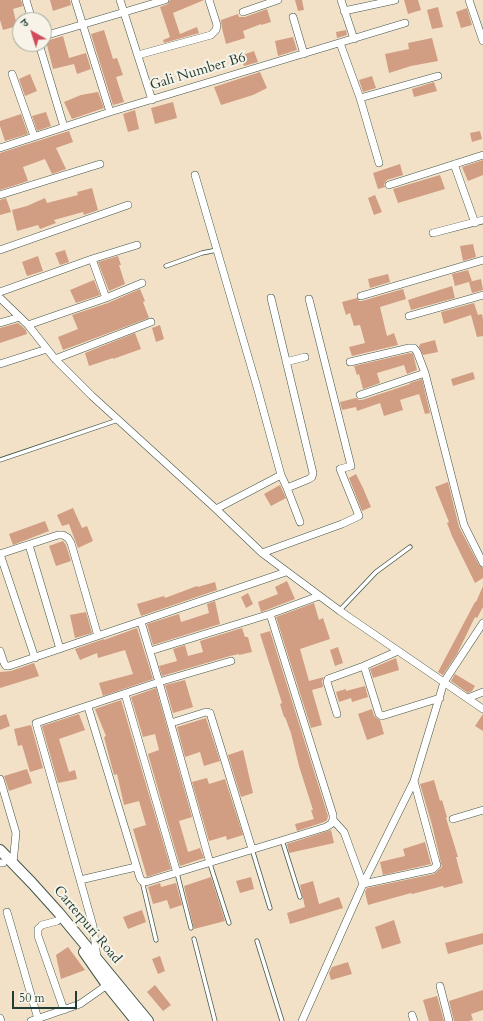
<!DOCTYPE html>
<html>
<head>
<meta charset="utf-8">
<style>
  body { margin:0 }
  #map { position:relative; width:483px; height:1021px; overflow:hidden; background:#f3e1c7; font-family:Cardo,"Noto Serif Devanagari",serif }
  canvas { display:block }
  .north { position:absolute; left:12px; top:12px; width:40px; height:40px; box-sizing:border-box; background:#f7f3e8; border:1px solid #a1aaa0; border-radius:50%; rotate:321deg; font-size:11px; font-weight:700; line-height:16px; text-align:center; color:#1f3d34 }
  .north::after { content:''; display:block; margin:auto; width:14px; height:18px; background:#d1495b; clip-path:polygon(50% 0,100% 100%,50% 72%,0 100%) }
  .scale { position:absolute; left:12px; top:991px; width:65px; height:18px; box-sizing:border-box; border:2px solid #1f3d34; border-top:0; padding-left:5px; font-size:12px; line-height:14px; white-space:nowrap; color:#1f3d34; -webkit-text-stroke:3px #f7f3e8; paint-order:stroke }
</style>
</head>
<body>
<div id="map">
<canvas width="483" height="1021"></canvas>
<div class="north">उ</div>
<div class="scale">50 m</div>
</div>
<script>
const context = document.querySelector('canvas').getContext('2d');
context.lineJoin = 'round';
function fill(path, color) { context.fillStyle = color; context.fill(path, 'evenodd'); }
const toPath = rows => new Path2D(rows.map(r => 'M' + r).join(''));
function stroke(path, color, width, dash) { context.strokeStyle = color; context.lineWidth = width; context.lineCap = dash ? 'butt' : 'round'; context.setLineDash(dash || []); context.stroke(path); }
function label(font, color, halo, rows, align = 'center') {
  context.font = font + ' Cardo,serif'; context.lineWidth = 4; context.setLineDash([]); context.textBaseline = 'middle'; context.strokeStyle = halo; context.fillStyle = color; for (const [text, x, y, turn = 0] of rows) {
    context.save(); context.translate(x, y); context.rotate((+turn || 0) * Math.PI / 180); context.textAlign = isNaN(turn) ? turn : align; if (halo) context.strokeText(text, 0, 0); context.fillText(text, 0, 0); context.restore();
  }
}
fill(toPath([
  [0,0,21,0,23,6,13,9,17,26,3,30,0,20],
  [50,0,70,0,71,5,53,11],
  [170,0,204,0,173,13,180,34,197,27,199,33,164,43,163,40,170,37,160,7,168,4],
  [295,0,302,0,304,10,298,11],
  [404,0,418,0,421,10,408,14],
  [438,7,443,27,432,29,427,10],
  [467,8,472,25,461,28,456,12],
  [267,9,271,22,261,25,261,24,243,31,245,38,226,44,222,28,221,20,238,14,239,17,245,17],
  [104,30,113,59,117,58,123,75,116,77,124,102,113,105,91,34],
  [346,30,347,35,337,38,336,32],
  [63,36,69,58,86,53,91,69,77,74,74,64,53,69,46,41],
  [293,37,297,50,278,56,275,41],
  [432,38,438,61,411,66,389,73,385,54,409,49,408,43],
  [254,51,258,62,244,66,240,56],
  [260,72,267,88,253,95,221,105,214,87],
  [30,74,37,91,25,96,19,79],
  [372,76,376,88,363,92,359,80],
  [434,82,437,91,414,97,412,89],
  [98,92,104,108,72,119,64,102,81,95],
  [173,102,177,118,155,124,151,108],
  [135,110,139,129,128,132,123,114],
  [46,112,51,126,37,131,32,116],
  [21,114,28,134,5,141,0,126,0,121],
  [69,131,73,142,56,148,66,169,52,174,45,159,23,167,28,181,0,190,0,153],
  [480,131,482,139,472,142,470,133],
  [483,160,483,175,468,181,462,167],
  [400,164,403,175,387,180,384,184,385,187,378,189,373,173],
  [440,175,445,189,398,203,393,189],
  [92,188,98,210,84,215,83,212,54,220,56,223,40,229,38,225,17,231,12,210,27,206,45,198,47,203,78,195,77,192],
  [375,195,382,212,374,215,368,198],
  [6,198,11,212,0,215,0,200],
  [473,244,476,257,463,261,460,246],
  [65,250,69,262,60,265,55,253],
  [38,256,43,271,27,276,22,262],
  [118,256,121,265,119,265,125,284,109,291,98,262],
  [468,270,472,281,455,286,452,274],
  [388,274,390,282,370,288,368,279],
  [481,279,483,290,472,293,469,282],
  [94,280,100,295,76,303,70,290],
  [452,286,455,298,411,310,408,300],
  [140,289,145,301,143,302,149,318,63,350,58,337,78,329,72,315,108,303],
  [403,289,406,299,380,307,387,336,394,333,398,345,352,356,349,347,365,343,360,325,354,326,350,313,346,315,342,302,357,298,359,301,362,301],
  [474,303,478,315,482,314,483,320,483,336,477,337,471,315,444,324,441,312],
  [18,323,26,330,27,334,0,343,0,328],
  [160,325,164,339,156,342,152,328],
  [135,333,141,349,113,359,113,358,89,366,85,353],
  [435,340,438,352,423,355,419,347,420,344],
  [410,353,413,354,417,370,407,374,404,365,377,373,380,383,363,389,359,374,357,375,354,366],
  [473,372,475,379,453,386,451,379],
  [422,379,430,413,425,414,419,394,400,400,403,410,384,416,380,403,357,411,356,407,342,410,340,402,356,398,359,400,362,400,410,384,410,383],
  [356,474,363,488,371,507,362,511,349,478],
  [448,482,459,527,479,565,483,568,483,578,475,583,452,536,447,523,449,522,435,487],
  [280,485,286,498,271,506,264,494],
  [73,508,82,528,87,526,93,541,78,548,69,524,62,526,57,515],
  [45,521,49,531,13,545,9,534],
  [63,541,66,545,71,561,56,566,49,546],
  [287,581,295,599,261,612,258,602,278,594,275,587],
  [215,582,217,590,141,616,137,604,164,596,165,598,197,586,198,587],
  [483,586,483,607,477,618,475,617,457,654,443,675,438,672,475,602,476,602],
  [248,593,253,604,246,608,241,597],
  [215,601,220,624,153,645,147,624,179,614,181,622,209,613,207,604],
  [314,603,319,620,323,618,330,639,300,649,309,681,324,677,322,681,323,687,312,690,322,725,311,728,276,617],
  [86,612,92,633,75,638,70,615],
  [137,628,153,679,103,696,99,683,133,674,125,650,98,658,97,653,80,660,75,649,104,639,104,640],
  [242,628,245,637,248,637,252,652,239,655,239,654,230,656,162,676,159,666,177,661,173,649,185,645,188,656,203,652,200,641],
  [270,631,328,816,327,820,324,822,297,831,295,824,314,819,311,810,313,810,299,766,291,733,285,717,284,717,280,704,282,703,260,634],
  [338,647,343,663,335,666,330,650],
  [396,658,399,670,373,678,370,669],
  [34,663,39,676,0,688,0,672,11,671],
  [455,674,475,686,472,691,468,693,451,681],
  [185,680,193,707,173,713,165,685],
  [365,686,368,697,352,702,351,698,339,702,336,692,346,689,346,691],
  [156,688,192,817,179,821,188,852,200,848,204,858,180,866,148,754,159,750,155,734,143,737,131,697],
  [121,700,171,869,147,877,133,829,146,825,139,801,124,805,117,774,114,775,104,737,106,736,95,709],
  [372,709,374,716,380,720,384,734,367,740,358,714],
  [6,714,10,726,0,730,0,716],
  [79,714,85,730,59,739,69,772,75,770,77,779,58,783,42,726],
  [483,714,483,731,475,726],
  [206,718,220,761,204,766,200,752,185,757,177,727],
  [31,725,43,768,30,772,22,745,18,746,14,729],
  [243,750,253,793,241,797,228,755],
  [27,769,32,783,9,791,4,776],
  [207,778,209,784,225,779,243,835,227,840,226,836,209,841,192,782],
  [434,780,440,801,442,800,447,817,446,818,458,857,456,857,463,883,444,888,443,886,412,894,411,893,368,905,365,892,367,888,434,874,442,867,432,825,420,784],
  [331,830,334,843,289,853,287,844],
  [425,842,431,864,383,875,380,862,405,856,403,849],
  [211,877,225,921,194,929,184,886],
  [251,877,254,889,240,893,236,881],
  [313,881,319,904,339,897,343,908,290,924,287,913,305,907,300,885],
  [160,883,161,887,176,883,182,905,170,909,167,900,153,904,148,887],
  [142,910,146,922,128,929,123,917],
  [394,920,401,943,382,949,375,927],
  [483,933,483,944,448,954,445,943],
  [68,947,85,970,61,979,56,955],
  [160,956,165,971,158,974,152,959],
  [348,962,352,974,331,980,329,973,332,967],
  [155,985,171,1005,163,1011,147,992],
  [483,990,483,1010,471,1014,473,1020,469,1021,454,1021,449,1001],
  [437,996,444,1021,429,1021,423,1000]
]), '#d19d83');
const service = toPath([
  [166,266,202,253,217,250],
  [0,460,118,420],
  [340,610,376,572,410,547],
  [282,840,300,897],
  [252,849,270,908],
  [210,864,229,923],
  [177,873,191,928],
  [142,881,156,940],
  [194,939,215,1021],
  [257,941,282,1021]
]);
const minor = toPath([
  [26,0,32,20],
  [75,0,110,112],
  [120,0,152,100],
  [341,0,354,39],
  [469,0,483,41],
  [344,11,395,0],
  [243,12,278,0],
  [293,17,304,54],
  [44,36,165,0],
  [340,43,360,98,379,163],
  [39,44,64,127],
  [138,55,211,35,216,30,217,25,209,0],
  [12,74,34,136],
  [360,98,438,76],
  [0,148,110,112,405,23],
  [454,164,475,223],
  [195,175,257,387,281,475,287,488,300,522],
  [389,185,483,155],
  [0,195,100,164],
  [433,233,483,220],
  [0,250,128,205],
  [92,259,106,298],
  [0,292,92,259,137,245],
  [361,296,483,260],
  [0,298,28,325,55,359,92,396,216,509,262,553,340,611,483,709],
  [271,298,313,473,312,477,309,479,287,488],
  [409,316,483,295],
  [0,323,20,317],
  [28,325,106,298,142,283],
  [55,359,151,322],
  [286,362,305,357],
  [350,362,409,348,414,348,417,352,425,373,464,525,483,563],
  [0,364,47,349],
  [360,395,425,373],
  [216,509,281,475],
  [29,545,60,649],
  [262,553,342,524,359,516,340,469,351,466,309,299],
  [0,554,58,535,63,535,68,538,71,543,98,636],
  [0,554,35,658],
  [141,622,159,682,210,863],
  [0,651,4,663,6,666,9,666,286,572],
  [150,651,270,614,319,596],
  [364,666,379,714,382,716,440,698],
  [125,694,177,873],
  [468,698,483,692],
  [88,707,140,878,142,881,146,882,326,827,331,824,333,820,333,815,270,614],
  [337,714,327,682,328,679,364,666,398,651],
  [171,723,206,712,210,713,252,849],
  [0,779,16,833,13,863],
  [453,819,483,810],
  [333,820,344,832,363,884,433,869,437,865,436,862,414,781],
  [0,863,3,863],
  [80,880,136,867],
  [7,912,38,1019],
  [57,921,42,925,38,929,38,936,64,1010],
  [97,958,93,926,36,723,159,682,231,661],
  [440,986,449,1021],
  [412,1015,414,1021],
  [0,1018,1,1021],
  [31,1021,80,1004,107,985],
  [302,1021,363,884,414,781,444,682,483,623]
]);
const secondary = toPath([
  [0,850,32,883,59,913,148,1021],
  [84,952,107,985,136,1021]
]);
stroke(service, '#3f564a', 5);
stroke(minor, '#3f564a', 8);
stroke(secondary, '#3f564a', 12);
stroke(service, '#fff', 3.5);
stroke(minor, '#fff', 7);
stroke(secondary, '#fff', 10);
label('14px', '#1f3d34', '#f7f3e8', [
  ["Gali Number B6",198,72,-17],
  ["Carterpuri Road",87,925,50]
]);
</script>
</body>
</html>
